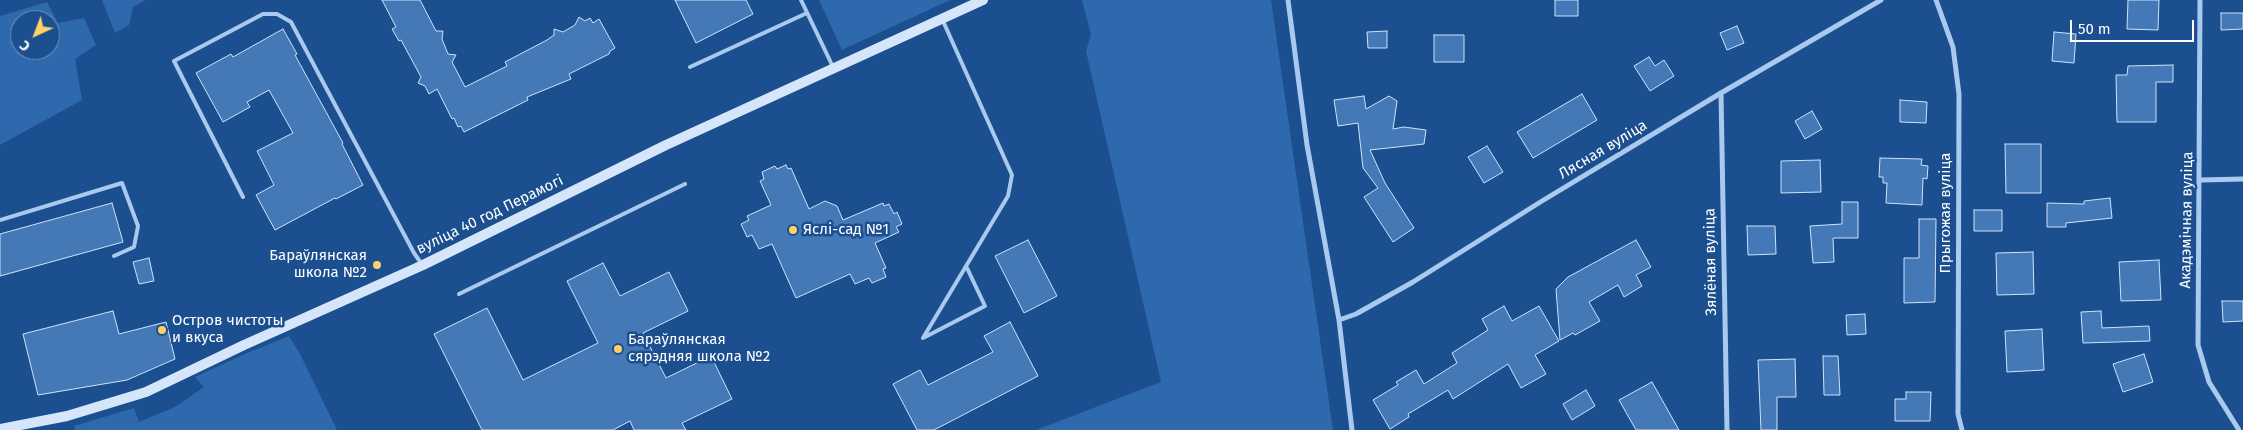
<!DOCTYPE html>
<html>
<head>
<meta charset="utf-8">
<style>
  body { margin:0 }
  #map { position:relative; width:2243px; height:430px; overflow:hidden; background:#1b4f8f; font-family:"Fira Sans",sans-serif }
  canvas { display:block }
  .north { position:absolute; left:10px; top:10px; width:50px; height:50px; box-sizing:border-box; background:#1b4f8f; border:1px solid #7695bc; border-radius:50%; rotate:223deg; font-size:14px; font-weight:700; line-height:20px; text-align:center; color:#fff }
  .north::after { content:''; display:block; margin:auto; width:18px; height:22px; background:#ffd166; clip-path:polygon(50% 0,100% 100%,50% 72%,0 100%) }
  .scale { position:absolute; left:2070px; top:20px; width:124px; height:22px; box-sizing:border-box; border:2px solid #fff; border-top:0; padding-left:6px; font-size:15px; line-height:18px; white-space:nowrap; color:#fff; -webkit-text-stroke:4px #1b4f8f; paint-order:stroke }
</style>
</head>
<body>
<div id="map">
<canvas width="2243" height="430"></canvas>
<div class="north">С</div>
<div class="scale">50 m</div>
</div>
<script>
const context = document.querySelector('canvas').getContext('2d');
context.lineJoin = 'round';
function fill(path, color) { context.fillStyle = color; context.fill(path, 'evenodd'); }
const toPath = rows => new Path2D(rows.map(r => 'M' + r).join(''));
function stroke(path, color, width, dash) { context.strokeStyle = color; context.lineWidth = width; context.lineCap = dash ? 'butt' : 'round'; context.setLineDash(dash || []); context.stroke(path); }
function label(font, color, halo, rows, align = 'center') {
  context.font = font + ' "Fira Sans",sans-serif'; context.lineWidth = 5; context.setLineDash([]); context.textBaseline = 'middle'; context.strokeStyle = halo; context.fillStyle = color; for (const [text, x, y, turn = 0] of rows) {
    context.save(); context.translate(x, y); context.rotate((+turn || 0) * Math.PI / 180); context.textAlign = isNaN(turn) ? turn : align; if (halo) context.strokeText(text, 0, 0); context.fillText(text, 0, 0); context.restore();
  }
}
fill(toPath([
  [102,0,145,0,133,7,129,25,115,33],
  [819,0,950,0,842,50],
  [1082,0,1271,0,1333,430,1036,430,1161,382,1086,51,1091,35],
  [47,2,58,23,84,18,96,45,75,59,82,100,0,145,0,16],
  [20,20,50,20,50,50,20,50],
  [289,336,300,354,337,430,75,430,74,426,134,408,139,422,175,407,204,387,195,377,247,353]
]), '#2e69ad');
const building = toPath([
  [382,0,420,0,436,31,443,31,442,39,448,54,456,55,452,62,465,87,507,66,505,62,547,40,554,35,554,29,563,32,575,25,579,17,585,21,590,18,593,23,599,19,615,48,610,51,609,54,569,74,571,79,527,97,528,100,464,132,461,126,458,127,454,118,452,119,437,89,429,94,425,86,418,83,421,77,401,40,399,41,392,29,396,27,382,0],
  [675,0,746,0,753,14,696,43,675,0],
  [1555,0,1578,0,1578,16,1555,16,1555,0],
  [2128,0,2159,0,2158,30,2127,29,2128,0],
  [2221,13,2243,13,2243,29,2221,30,2221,13],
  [1737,26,1744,43,1727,50,1720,33,1737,26],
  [283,29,297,54,295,55,343,143,342,144,363,185,336,199,335,198,275,230,256,195,274,185,257,151,293,133,269,90,247,102,250,107,223,122,196,73,231,54,233,57,283,29],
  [1387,31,1387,48,1368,48,1367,32,1387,31],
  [2054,32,2076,34,2074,63,2052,61,2054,32],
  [1434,35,1464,35,1464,62,1434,62,1434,35],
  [1649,57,1655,66,1664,60,1674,76,1650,91,1634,66,1649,57],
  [2173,65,2173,82,2156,82,2156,122,2117,122,2116,75,2127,75,2128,66,2173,65],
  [1582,94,1597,120,1533,158,1517,132,1582,94],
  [1364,96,1366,109,1389,96,1397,101,1393,129,1404,127,1426,130,1424,144,1370,150,1385,183,1414,228,1393,242,1364,197,1378,188,1363,168,1358,123,1338,126,1334,100,1364,96],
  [1900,100,1927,102,1926,123,1900,122,1900,100],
  [1812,111,1822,129,1805,139,1795,121,1812,111],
  [2005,144,2041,144,2041,193,2006,193,2005,144],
  [1487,146,1503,172,1484,183,1468,157,1487,146],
  [1880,158,1922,159,1921,165,1928,166,1927,179,1923,178,1922,205,1886,203,1887,183,1883,183,1883,177,1879,177,1880,158],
  [1820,160,1821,192,1781,193,1781,161,1820,160],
  [786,165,788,169,791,168,809,209,825,201,837,206,843,220,883,203,884,206,889,204,894,214,897,212,902,224,896,227,899,232,875,243,886,268,883,269,886,277,872,283,869,278,855,284,850,274,796,298,772,244,759,249,752,235,747,237,741,224,749,220,747,216,771,205,760,181,764,179,762,172,775,166,777,169,786,165],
  [2110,198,2112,218,2066,223,2066,227,2047,227,2047,203,2084,204,2084,201,2110,198],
  [1842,202,1858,202,1858,238,1833,238,1834,262,1813,263,1810,226,1842,224,1842,202],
  [112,203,123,242,0,276,0,234,112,203],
  [1974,210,2002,210,2002,231,1974,231,1974,210],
  [1919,219,1936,219,1935,302,1904,303,1904,258,1919,258,1919,219],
  [1747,226,1775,226,1776,254,1748,255,1747,226],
  [1028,240,1057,296,1024,313,995,256,1028,240],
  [1636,240,1651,267,1636,275,1642,286,1624,297,1618,285,1589,302,1600,321,1575,335,1573,333,1560,340,1556,289,1568,277,1636,240],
  [2033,252,2034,294,1997,295,1996,253,2033,252],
  [149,258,154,281,139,284,133,262,149,258],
  [2159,260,2161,300,2121,301,2119,262,2159,260],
  [603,263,620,296,669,272,688,311,643,333,666,378,711,356,732,399,682,423,686,430,634,430,630,421,613,430,482,430,434,334,487,308,523,380,598,343,567,281,603,263],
  [2222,301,2243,301,2243,321,2223,322,2222,301],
  [1504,306,1512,321,1539,306,1559,341,1535,355,1546,374,1521,388,1508,364,1453,399,1448,390,1408,414,1409,417,1390,429,1373,400,1398,385,1396,382,1416,370,1424,384,1457,363,1452,353,1488,330,1482,319,1504,306],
  [113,311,119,334,166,322,175,359,127,380,38,395,23,334,113,311],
  [2101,311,2102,328,2149,326,2150,341,2083,343,2081,312,2101,311],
  [1865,314,1866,334,1847,335,1846,315,1865,314],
  [1010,322,1038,376,934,430,917,430,893,384,920,370,928,385,993,352,984,336,1010,322],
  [2042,329,2044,370,2007,372,2005,331,2042,329],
  [2144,354,2153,382,2123,392,2113,364,2144,354],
  [1823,356,1838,356,1840,395,1824,395,1823,356],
  [1795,359,1796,397,1777,397,1777,430,1761,430,1758,360,1795,359],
  [1652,382,1679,430,1636,430,1619,400,1652,382],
  [1586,390,1595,406,1572,420,1563,404,1586,390],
  [1906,392,1931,392,1930,421,1895,421,1895,399,1906,399,1906,392]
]);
fill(building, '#4478b7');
stroke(building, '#cfe3fa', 1);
stroke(toPath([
  [801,0,833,67],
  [690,67,807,13],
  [243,197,174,61,263,14,277,14,291,22,414,253,421,263],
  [0,220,122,183,138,226,134,247,114,256],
  [459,294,685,184],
  [925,337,985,306,967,268],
  [923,338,1008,196,1012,175,943,21]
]), '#a9c9ee', 4);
stroke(toPath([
  [1288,0,1307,145,1339,320,1352,430],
  [1936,0,1953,47,1959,94,1958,414,1962,430],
  [2200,0,2198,345,2209,382,2239,430],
  [1721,93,1727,430],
  [2201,180,2243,179],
  [1339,320,1356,314,1413,282,1542,201,1721,93,1881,0]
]), '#a9c9ee', 5);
stroke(toPath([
  [0,429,67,416,146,392,244,345,423,265,666,145,983,0]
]), '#d6e6fa', 10);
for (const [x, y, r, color] of [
  [793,230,5,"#ffd166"],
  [377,265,5,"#ffd166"],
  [162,330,5,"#ffd166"],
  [618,349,5,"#ffd166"]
]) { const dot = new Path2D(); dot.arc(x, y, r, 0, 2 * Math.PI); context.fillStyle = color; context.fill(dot); stroke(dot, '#1b4f8f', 2); }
label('15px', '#fff', '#1b4f8f', [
  ["Лясная вуліца",1603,150,-31],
  ["Прыгожая вуліца",1946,213,-90],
  ["вуліца 40 год Перамогі",490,215,-26],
  ["Акадэмічная вуліца",2187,220,-89],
  ["Зялёная вуліца",1711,262,-91]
]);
label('15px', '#fff', '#1b4f8f', [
  ["Яслі-сад №1",803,230],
  ["Бараўлянская",367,256,"right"],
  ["школа №2",367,273,"right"],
  ["Остров чистоты",172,321],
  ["и вкуса",172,338],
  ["Бараўлянская",628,340],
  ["сярэдняя школа №2",628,357]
], 'left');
</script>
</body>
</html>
